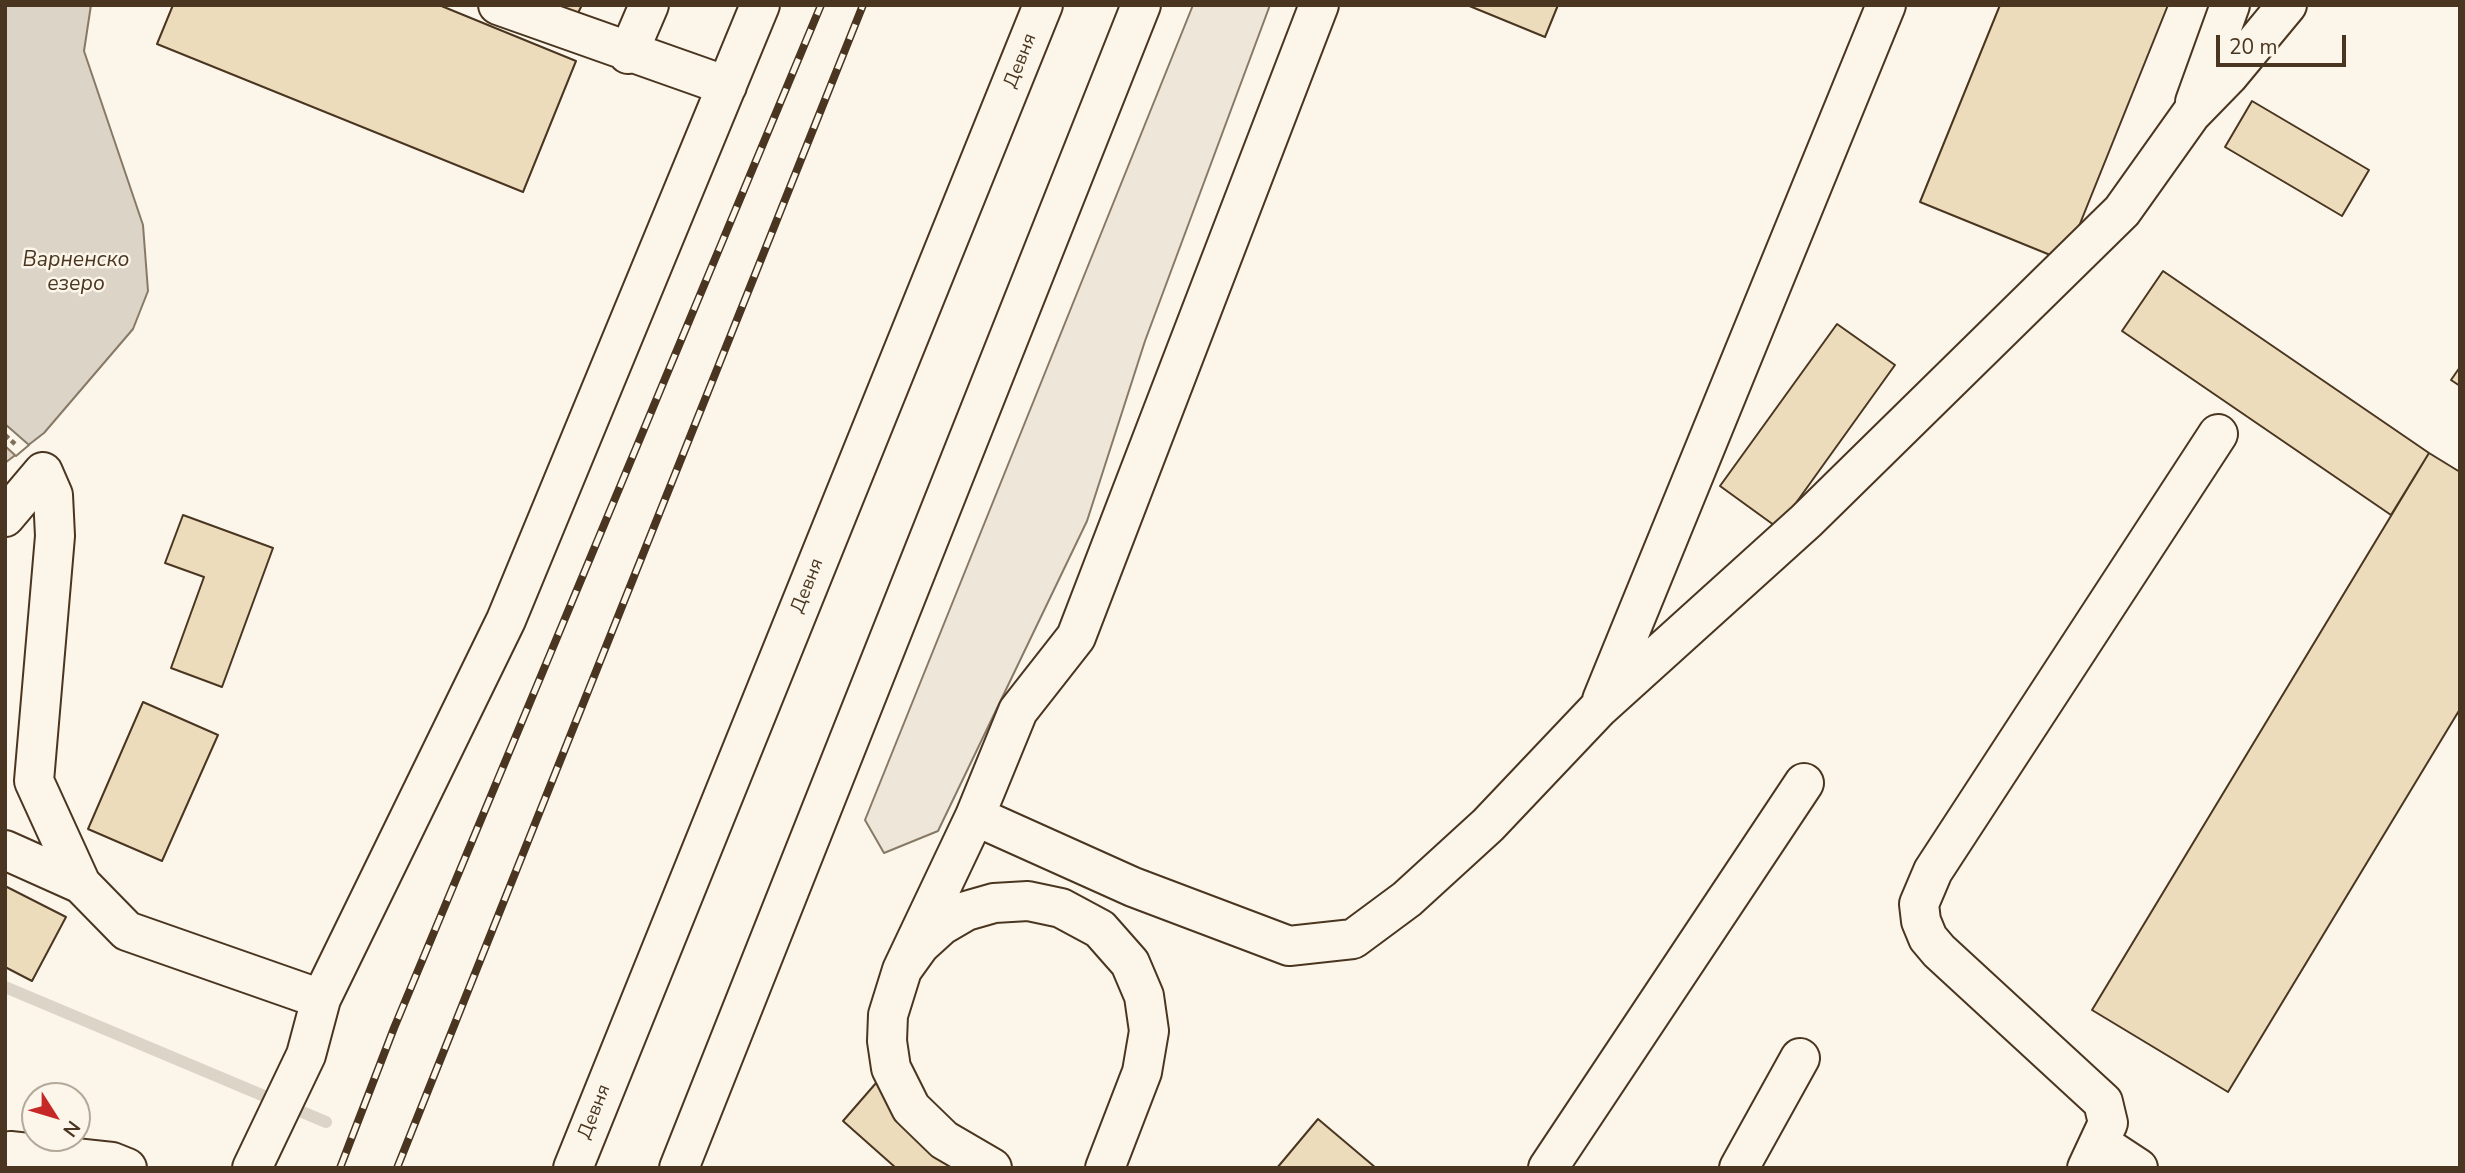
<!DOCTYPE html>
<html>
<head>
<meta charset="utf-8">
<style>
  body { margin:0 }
  #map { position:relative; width:2465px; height:1173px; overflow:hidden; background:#fbf6e9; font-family:"Nunito Sans",sans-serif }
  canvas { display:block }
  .frame { position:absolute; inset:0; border:7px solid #4a3520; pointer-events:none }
  .north { position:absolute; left:21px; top:1082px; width:70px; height:70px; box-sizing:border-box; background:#fbf6e9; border:2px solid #b4a999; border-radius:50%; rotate:127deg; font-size:19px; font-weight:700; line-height:28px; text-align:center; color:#4a3520 }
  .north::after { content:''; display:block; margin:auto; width:24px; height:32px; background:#c62828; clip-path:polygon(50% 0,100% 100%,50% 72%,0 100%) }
  .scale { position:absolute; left:2216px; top:35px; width:130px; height:32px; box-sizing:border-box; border:4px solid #4a3520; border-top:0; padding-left:9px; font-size:21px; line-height:24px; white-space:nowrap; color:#4a3520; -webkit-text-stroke:5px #fbf6e9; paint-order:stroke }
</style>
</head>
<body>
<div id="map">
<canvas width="2465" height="1173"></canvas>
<div class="frame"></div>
<div class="north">N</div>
<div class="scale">20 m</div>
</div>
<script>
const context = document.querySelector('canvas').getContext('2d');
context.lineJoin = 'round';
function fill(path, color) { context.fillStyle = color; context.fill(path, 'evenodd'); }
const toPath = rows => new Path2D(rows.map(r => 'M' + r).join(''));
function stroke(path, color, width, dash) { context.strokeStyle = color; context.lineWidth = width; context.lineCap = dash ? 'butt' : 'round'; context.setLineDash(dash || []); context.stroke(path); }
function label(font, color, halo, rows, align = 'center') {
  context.font = font + ' "Nunito Sans",sans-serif'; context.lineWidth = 5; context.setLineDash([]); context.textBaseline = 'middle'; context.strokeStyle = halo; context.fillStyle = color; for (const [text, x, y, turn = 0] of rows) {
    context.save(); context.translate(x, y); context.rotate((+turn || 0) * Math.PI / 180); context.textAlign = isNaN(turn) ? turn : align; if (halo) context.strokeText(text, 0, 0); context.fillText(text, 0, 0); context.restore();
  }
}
const green = toPath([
  [1193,5,1270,5,1145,341,1087,521,938,831,884,853,865,820,1193,5]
]);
fill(green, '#ede6d9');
stroke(green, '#887966', 2);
const water = toPath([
  [5,5,91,5,84,51,143,225,148,291,133,329,44,433,5,463,5,5]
]);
fill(water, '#dcd4c6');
stroke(water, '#887966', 2);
const pier = toPath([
  [5,424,29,445,16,456,5,446,5,424]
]);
fill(pier, '#fbf6e9');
stroke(pier, '#887966', 2);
stroke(toPath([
  [5,987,326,1122]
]), '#dcd4c6', 12);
const building = toPath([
  [173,5,439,5,576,61,523,192,157,44,173,5],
  [552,5,582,5,577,15,552,5],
  [1467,5,1558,5,1545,37,1467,5],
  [2000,5,2168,5,2065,261,1920,202,2000,5],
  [2252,101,2369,170,2342,216,2225,147,2252,101],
  [2163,271,2429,453,2391,515,2122,331,2163,271],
  [1837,324,1895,365,1778,528,1720,486,1837,324],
  [2460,367,2460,386,2451,380,2460,367],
  [2429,453,2460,472,2460,709,2228,1092,2092,1010,2429,453],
  [183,515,273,548,222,687,171,668,204,577,165,563,183,515],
  [143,702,218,735,162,861,88,829,143,702],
  [5,886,66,917,32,981,5,967,5,886],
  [883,1075,974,1168,896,1168,843,1121,883,1075],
  [1318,1119,1376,1168,1277,1168,1318,1119]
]);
fill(building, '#ecdcbc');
stroke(building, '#4a3520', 2);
const minor = toPath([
  [498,5,727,86],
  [628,54,649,5],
  [2195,102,2230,5],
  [5,517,43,472,53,495,55,536,34,781,81,884,127,931,321,999],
  [1602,700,1886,5],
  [975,816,1133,887,1289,946,1353,939,1407,899,1488,825,1598,709,1806,521,2122,211,2191,114,2229,75,2287,5],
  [5,850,81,884],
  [902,970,975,816,1018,711,1076,637,1319,5],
  [2100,1143,2138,1168],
  [5,1153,10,1151,112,1162,127,1168],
  [252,1168,306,1055,321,999,506,620,760,5],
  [992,1168,944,1140,911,1108,891,1068,887,1041,888,1015,902,970,920,945,942,925,966,911,994,903,1028,901,1061,908,1100,929,1130,963,1144,996,1149,1031,1142,1072,1105,1168],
  [1548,1168,1804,783],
  [1739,1168,1800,1058],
  [2087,1168,2108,1123,2103,1102,1939,951,1928,938,1921,921,1919,904,1933,871,2218,434]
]);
const major = toPath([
  [573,1168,1043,5],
  [679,1168,1141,5]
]);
stroke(minor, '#4a3520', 42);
stroke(major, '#4a3520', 42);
stroke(toPath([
  [5,435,15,444]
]), '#7f6f5c', 4.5, [5, 3.5]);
stroke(minor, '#fbf6e9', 38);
stroke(major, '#fbf6e9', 38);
const rail = toPath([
  [340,1168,394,1028,821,5],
  [397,1168,863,5]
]);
stroke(rail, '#4a3520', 8);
stroke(rail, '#fbf6e9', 5, [16]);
label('19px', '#4a3520', '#fbf6e9', [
  ["Девня",1021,61,-68],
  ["Девня",808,586,-68],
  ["Девня",595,1112,-68]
]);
label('italic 21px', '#4a3520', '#fbf6e9', [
  ["Варненско",76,261],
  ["езеро",76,285]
]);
</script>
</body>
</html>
